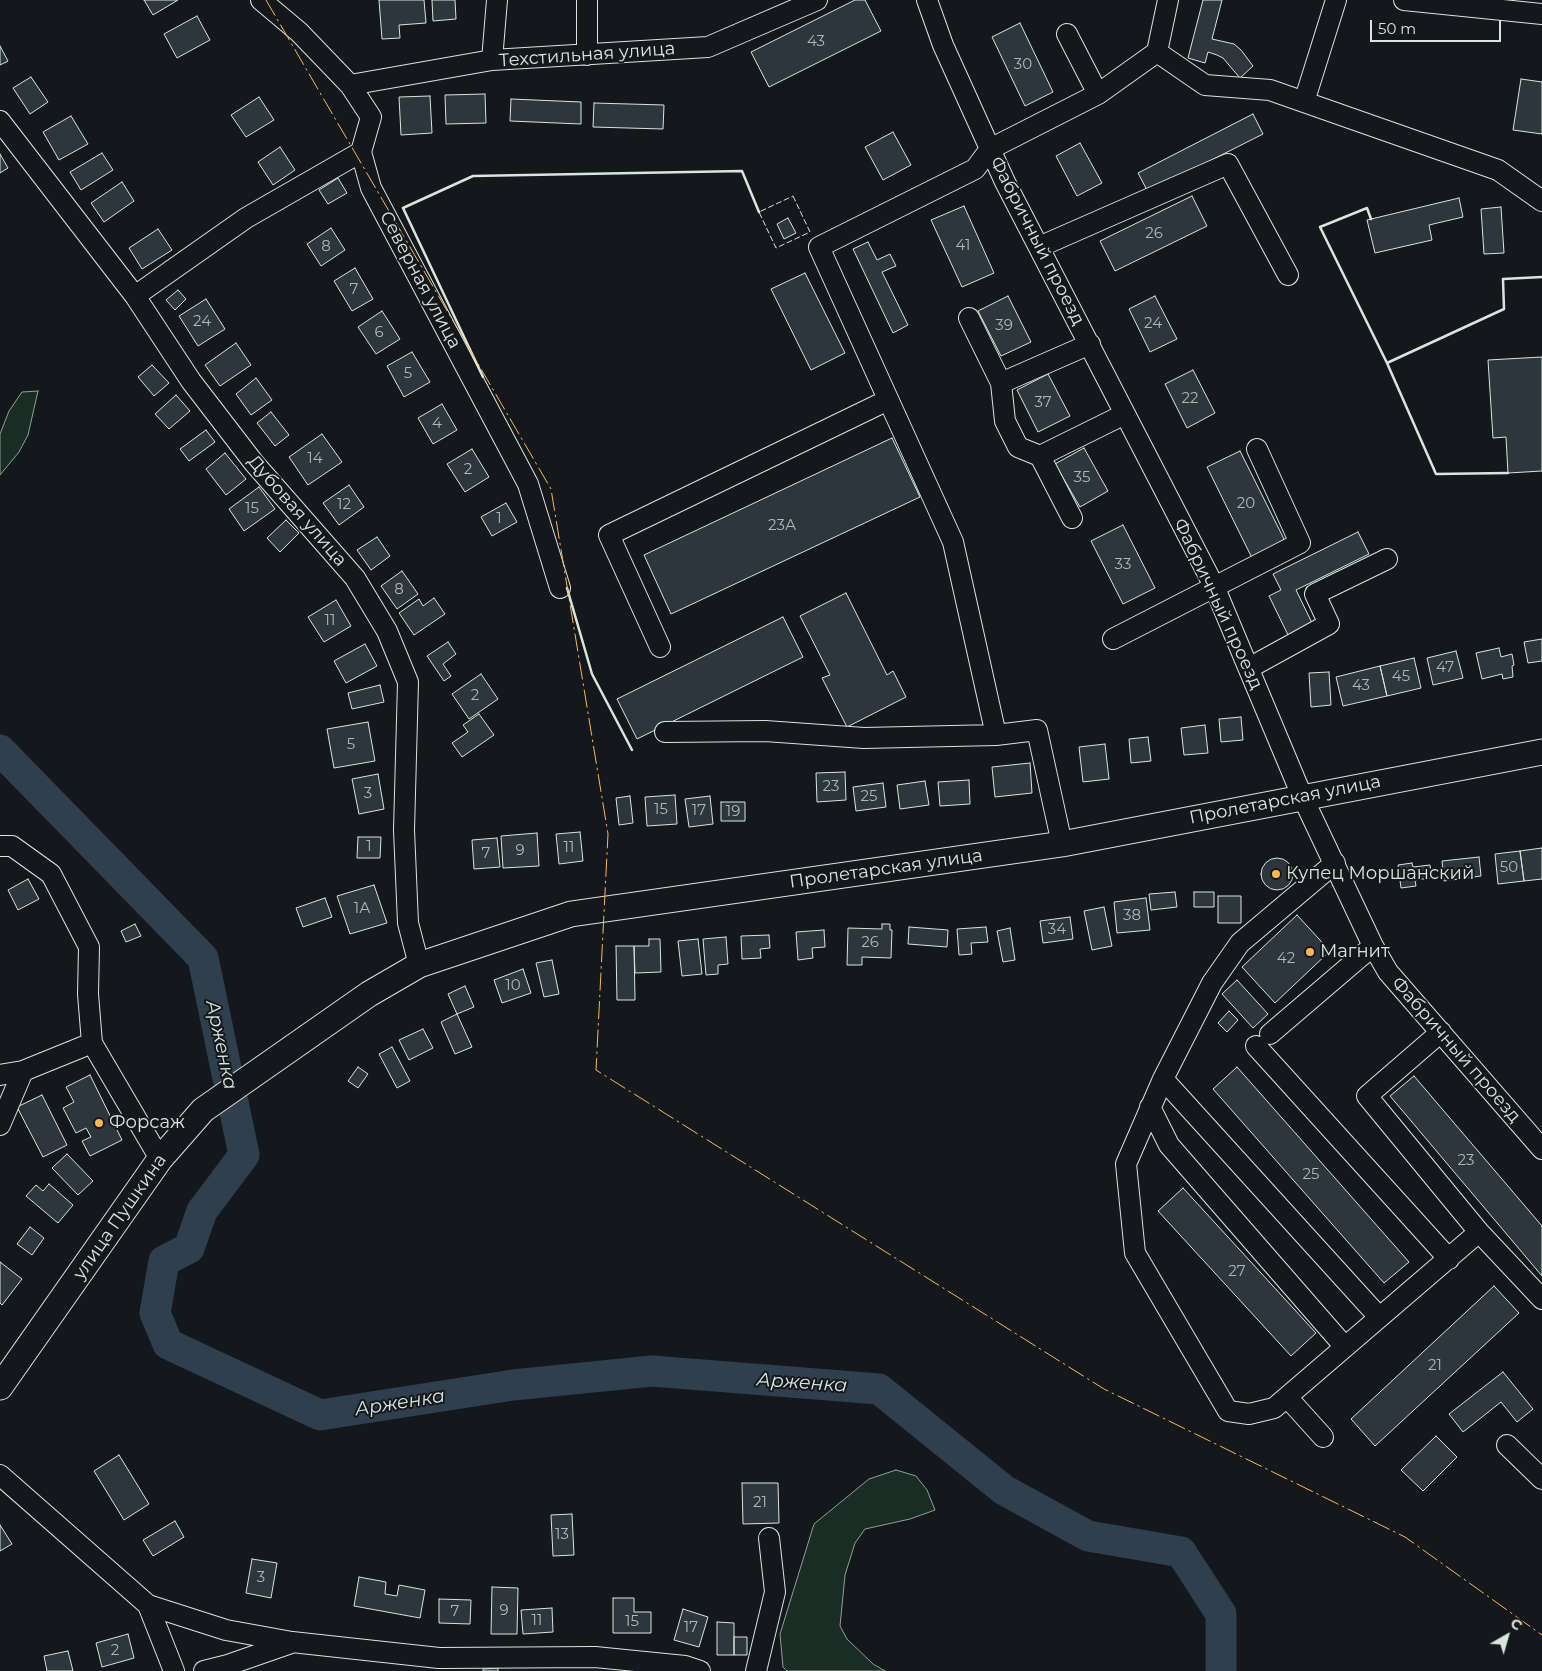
<!DOCTYPE html>
<html>
<head>
<meta charset="utf-8">
<style>
  body { margin:0 }
  #map { position:relative; width:1542px; height:1671px; overflow:hidden; background:#14181c; font-family:Montserrat,sans-serif }
  canvas { display:block }
  .north { position:absolute; left:1482px; top:1611px; width:50px; height:50px; -webkit-text-stroke:4px #14181c; paint-order:stroke; rotate:38deg; font-size:14px; font-weight:700; line-height:20px; text-align:center; color:#d8e6dc }
  .north::after { content:''; display:block; margin:auto; width:18px; height:22px; background:#d8e6dc; clip-path:polygon(50% 0,100% 100%,50% 72%,0 100%) }
  .scale { position:absolute; left:1370px; top:20px; width:131px; height:22px; box-sizing:border-box; border:2px solid #d8e6dc; border-top:0; padding-left:6px; font-size:15px; line-height:18px; white-space:nowrap; color:#d8e6dc; -webkit-text-stroke:4px #14181c; paint-order:stroke }
</style>
</head>
<body>
<div id="map">
<canvas width="1542" height="1671"></canvas>
<div class="north">С</div>
<div class="scale">50 m</div>
</div>
<script>
const context = document.querySelector('canvas').getContext('2d');
context.lineJoin = 'round';
function fill(path, color) { context.fillStyle = color; context.fill(path, 'evenodd'); }
const toPath = rows => new Path2D(rows.map(r => 'M' + r).join(''));
function stroke(path, color, width, dash) { context.strokeStyle = color; context.lineWidth = width; context.lineCap = dash ? 'butt' : 'round'; context.setLineDash(dash || []); context.stroke(path); }
function label(font, color, halo, rows, align = 'center') {
  context.font = font + ' Montserrat,sans-serif'; context.lineWidth = 4; context.setLineDash([]); context.textBaseline = 'middle'; context.strokeStyle = halo; context.fillStyle = color; for (const [text, x, y, turn = 0] of rows) {
    context.save(); context.translate(x, y); context.rotate((+turn || 0) * Math.PI / 180); context.textAlign = isNaN(turn) ? turn : align; if (halo) context.strokeText(text, 0, 0); context.fillText(text, 0, 0); context.restore();
  }
}
const green = toPath([
  [38,391,28,435,19,452,0,475,0,434,9,411,22,392,38,391],
  [896,1470,916,1476,927,1490,935,1510,910,1519,865,1529,855,1543,845,1575,840,1626,847,1639,873,1664,885,1671,787,1671,783,1667,780,1634,814,1524,869,1479,896,1470]
]);
fill(green, '#1a2d24');
stroke(green, '#939e99', 1);
stroke(toPath([
  [0,750,203,958,244,1155,202,1211,189,1248,164,1261,155,1313,168,1344,320,1415,513,1385,652,1371,879,1389,1004,1490,1088,1536,1181,1552,1221,1614,1221,1671]
]), '#2f3f4d', 31);
const building = toPath([
  [144,0,178,0,153,15,144,0],
  [379,0,424,0,426,23,399,25,400,38,382,39,379,0],
  [432,0,455,0,456,19,433,21,432,0],
  [855,0,865,0,881,31,769,87,751,52,855,0],
  [1203,0,1222,0,1212,39,1234,44,1241,50,1253,66,1240,78,1223,58,1217,55,1208,52,1205,63,1188,58,1203,0],
  [197,16,210,40,177,58,164,34,197,16],
  [1020,23,1053,92,1025,106,992,37,1020,23],
  [0,46,8,61,0,65,0,46],
  [31,77,48,102,30,114,13,88,31,77],
  [1521,79,1542,82,1542,134,1513,130,1521,79],
  [485,94,486,123,446,124,445,95,485,94],
  [430,96,432,133,401,135,399,97,430,96],
  [259,97,274,120,246,137,231,115,259,97],
  [511,99,581,102,581,124,510,121,511,99],
  [594,103,664,105,663,129,593,127,594,103],
  [1253,114,1263,134,1148,192,1138,173,1253,114],
  [71,116,88,144,59,160,43,132,71,116],
  [893,132,911,165,883,180,865,147,893,132],
  [1080,143,1102,183,1077,196,1056,156,1080,143],
  [280,147,295,170,273,185,258,162,280,147],
  [102,153,113,170,81,190,70,172,102,153],
  [0,154,8,168,0,173,0,154],
  [338,178,347,193,328,204,319,190,338,178],
  [122,182,134,201,104,222,91,203,122,182],
  [1192,196,1207,226,1115,271,1100,241,1192,196],
  [1459,198,1463,217,1429,225,1432,240,1375,253,1367,220,1459,198],
  [964,206,994,273,962,287,931,220,964,206],
  [1501,207,1504,253,1484,254,1481,209,1501,207],
  [788,218,796,233,784,239,777,224,788,218],
  [331,228,345,250,321,266,307,244,331,228],
  [158,229,172,250,142,269,129,248,158,229],
  [868,242,877,260,890,254,896,266,882,272,908,325,893,333,853,249,868,242],
  [355,268,373,299,352,311,334,281,355,268],
  [805,273,845,353,811,370,771,289,805,273],
  [178,290,186,299,175,310,166,300,178,290],
  [1008,296,1031,342,1001,356,978,311,1008,296],
  [1155,296,1177,339,1150,352,1129,309,1155,296],
  [206,299,225,329,198,346,179,316,206,299],
  [382,311,400,339,376,354,358,327,382,311],
  [236,343,251,365,220,386,205,365,236,343],
  [412,352,430,382,404,397,387,366,412,352],
  [1542,357,1542,471,1508,473,1506,437,1493,438,1488,360,1542,357],
  [152,365,169,383,154,396,138,377,152,365],
  [1193,370,1215,413,1187,428,1165,384,1193,370],
  [1048,374,1070,416,1038,432,1017,390,1048,374],
  [256,378,272,400,251,415,236,394,256,378],
  [176,395,190,411,169,429,155,414,176,395],
  [442,404,457,430,433,444,418,418,442,404],
  [271,412,289,435,275,446,257,423,271,412],
  [206,430,215,442,189,461,180,449,206,430],
  [322,434,342,462,308,485,289,457,322,434],
  [892,438,920,497,671,614,644,555,892,438],
  [1084,448,1108,491,1080,507,1055,464,1084,448],
  [472,449,489,477,465,492,447,464,472,449],
  [1240,451,1285,541,1252,558,1207,467,1240,451],
  [225,453,246,479,226,495,206,469,225,453],
  [349,485,364,507,339,525,323,503,349,485],
  [259,487,275,509,244,531,229,509,259,487],
  [506,503,517,522,492,536,481,517,506,503],
  [286,520,299,533,280,552,267,538,286,520],
  [1123,525,1155,588,1123,604,1091,541,1123,525],
  [1358,532,1369,554,1296,590,1314,627,1290,639,1269,596,1281,590,1273,574,1358,532],
  [377,537,390,556,371,570,357,550,377,537],
  [402,571,418,594,397,609,381,586,402,571],
  [846,593,887,675,893,671,906,697,847,727,822,678,830,675,800,616,846,593],
  [434,598,445,614,414,635,399,613,419,599,423,606,434,598],
  [336,600,351,626,324,642,308,617,336,600],
  [783,617,803,657,637,739,617,699,783,617],
  [1542,639,1542,661,1528,663,1524,642,1542,639],
  [448,642,456,654,443,664,451,676,444,681,427,656,448,642],
  [365,644,377,666,346,683,334,661,365,644],
  [1499,648,1501,657,1512,654,1514,665,1512,666,1513,677,1503,679,1502,674,1482,679,1476,653,1499,648],
  [1456,651,1463,678,1433,685,1427,658,1456,651],
  [1414,658,1421,688,1387,696,1380,666,1414,658],
  [1380,666,1387,696,1343,706,1336,677,1380,666],
  [1329,672,1331,705,1311,707,1309,673,1329,672],
  [481,674,498,699,469,719,452,694,481,674],
  [380,685,384,702,352,709,348,693,380,685],
  [479,714,494,735,462,757,452,743,468,732,463,725,479,714],
  [1241,717,1243,740,1221,742,1219,719,1241,717],
  [368,722,375,761,334,768,327,729,368,722],
  [1205,725,1208,753,1184,755,1181,728,1205,725],
  [1148,737,1151,761,1131,763,1129,739,1148,737],
  [1105,744,1109,779,1083,782,1079,747,1105,744],
  [1030,763,1032,793,995,797,992,767,1030,763],
  [845,772,846,800,817,802,816,773,845,772],
  [378,774,384,809,359,814,352,779,378,774],
  [969,780,970,804,940,806,938,782,969,780],
  [925,781,929,805,900,809,897,785,925,781],
  [883,783,886,807,856,811,853,787,883,783],
  [675,795,677,824,647,826,645,797,675,795],
  [630,796,633,823,619,825,616,798,630,796],
  [710,796,713,824,689,827,685,799,710,796],
  [721,802,745,802,745,821,721,821,721,802],
  [580,832,583,861,559,864,556,834,580,832],
  [537,833,539,866,503,868,501,836,537,833],
  [358,837,381,837,380,858,357,858,358,837],
  [497,838,500,867,474,869,472,840,497,838],
  [1542,848,1542,879,1524,881,1520,851,1542,848],
  [1520,851,1524,881,1498,884,1495,854,1520,851],
  [1479,857,1481,876,1444,881,1442,861,1479,857],
  '1261 874a16 16 0 1 1 32 0a16 16 0 1 1-32 0Z',
  [1412,863,1413,867,1430,865,1432,878,1415,880,1416,886,1401,888,1398,865,1412,863],
  [28,879,39,899,18,910,8,890,28,879],
  [374,885,387,923,350,934,337,896,374,885],
  [1175,892,1177,907,1151,910,1149,894,1175,892],
  [1194,892,1214,892,1214,907,1194,907,1194,892],
  [1218,896,1241,896,1241,923,1218,923,1218,896],
  [325,898,332,917,303,927,296,908,325,898],
  [1146,898,1150,930,1117,933,1114,902,1146,898],
  [1104,907,1112,946,1092,950,1084,911,1104,907],
  [1297,915,1330,951,1275,1003,1242,967,1297,915],
  [1070,917,1073,939,1043,943,1040,921,1070,917],
  [135,924,141,936,126,942,121,931,135,924],
  [882,924,890,924,890,930,892,930,891,958,862,957,862,965,847,965,848,928,882,929,882,924],
  [909,927,948,930,947,947,908,944,909,927],
  [986,927,988,942,971,943,972,954,959,955,957,929,986,927],
  [1010,928,1015,960,1003,962,997,931,1010,928],
  [824,930,825,947,812,948,813,958,798,960,796,932,824,930],
  [769,935,770,948,760,949,761,958,742,959,741,936,769,935],
  [726,937,728,964,718,965,718,974,706,975,703,939,726,937],
  [649,939,660,939,661,972,635,973,634,946,649,946,649,939],
  [698,939,702,974,682,976,678,941,698,939],
  [616,946,634,946,635,1000,617,1000,616,946],
  [552,960,559,994,544,997,536,963,552,960],
  [523,969,531,993,502,1003,494,980,523,969],
  [1237,980,1268,1014,1253,1028,1222,994,1237,980],
  [465,986,474,1007,457,1014,448,994,465,986],
  [1229,1011,1238,1020,1227,1032,1218,1023,1229,1011],
  [457,1014,472,1047,455,1054,441,1022,457,1014],
  [423,1029,433,1048,409,1060,399,1040,423,1029],
  [392,1047,410,1081,397,1088,379,1054,392,1047],
  [358,1067,368,1074,358,1088,348,1081,358,1067],
  [1237,1067,1409,1262,1384,1283,1213,1089,1237,1067],
  [90,1075,122,1140,90,1156,82,1141,91,1137,86,1128,76,1133,63,1108,74,1102,66,1087,90,1075],
  [1414,1076,1542,1226,1542,1276,1390,1096,1414,1076],
  [42,1095,67,1145,43,1157,17,1107,42,1095],
  [67,1154,93,1181,78,1195,52,1168,67,1154],
  [49,1184,73,1205,58,1223,26,1196,36,1185,43,1191,49,1184],
  [1183,1188,1316,1333,1291,1356,1158,1211,1183,1188],
  [30,1227,44,1238,32,1255,17,1244,30,1227],
  [0,1262,22,1279,2,1305,0,1303,0,1262],
  [1494,1286,1519,1313,1375,1446,1351,1419,1494,1286],
  [1503,1372,1533,1409,1517,1422,1501,1402,1463,1432,1449,1414,1503,1372],
  [1436,1436,1457,1457,1423,1491,1401,1470,1436,1436],
  [119,1455,149,1504,124,1520,94,1471,119,1455],
  [742,1483,778,1483,779,1523,743,1524,742,1483],
  [572,1514,574,1555,553,1556,551,1515,572,1514],
  [175,1521,184,1537,153,1556,143,1540,175,1521],
  [0,1525,12,1544,0,1551,0,1525],
  [252,1559,277,1563,271,1598,246,1593,252,1559],
  [359,1577,386,1582,385,1594,397,1596,399,1585,425,1590,420,1618,354,1606,359,1577],
  [492,1587,518,1588,517,1634,491,1634,492,1587],
  [613,1598,634,1598,634,1612,651,1612,651,1633,613,1633,613,1598],
  [439,1599,471,1600,470,1624,439,1623,439,1599],
  [552,1608,553,1632,523,1634,521,1610,552,1608],
  [683,1609,708,1617,699,1647,674,1640,683,1609],
  [717,1622,734,1623,734,1655,717,1655,717,1622],
  [128,1634,134,1658,102,1667,96,1643,128,1634],
  [734,1637,747,1637,747,1655,734,1655,734,1637],
  [68,1651,73,1671,47,1671,44,1656,68,1651],
  [498,1668,498,1671,483,1671,483,1669,498,1668]
]);
fill(building, '#2c363c');
stroke(building, '#d8e6dc', 1);
const minor = toPath([
  [261,0,299,32,350,85,371,117,361,152,371,188,528,484,560,588],
  [927,0,943,45,1005,182,1214,586,1302,796,1373,946,1388,972,1542,1149],
  [1168,0,1157,52,1205,85,1270,90,1498,170,1542,201],
  [1404,0,1542,14],
  [1067,34,1098,94],
  [587,55,587,0],
  [492,60,497,0],
  [350,85,492,60,708,47,817,0],
  [1304,102,1336,0],
  [0,121,135,296,191,381,254,463,355,578,387,631,408,682,404,830,408,923,419,965],
  [1039,247,1228,164,1288,275],
  [135,296,246,218,361,152],
  [969,318,1001,383,1005,421,1018,447,1040,456,1072,518],
  [1001,383,1090,344],
  [1040,456,1125,414],
  [1113,639,1300,543,1257,449],
  [660,647,609,535,888,400],
  [1249,668,1329,624,1315,594,1387,559],
  [665,732,765,731,864,738,996,735],
  [1062,844,1037,730,996,735,953,542,819,247,975,169,990,149,1098,94,1157,52],
  [0,846,12,846,51,874,89,947,88,994,92,1043],
  [1335,863,1240,943,1212,983,1163,1079,1126,1164,1135,1253,1228,1411,1249,1414,1274,1408,1479,1232,1542,1299],
  [1441,1032,1367,1096,1479,1232],
  [1270,1034,1373,946],
  [1256,1046,1449,1259],
  [0,1075,23,1071,92,1043,160,1159],
  [1163,1079,1379,1317],
  [1150,1107,1169,1145,1345,1347],
  [0,1125,23,1071],
  [1287,1397,1323,1437],
  [1507,1445,1542,1479],
  [0,1475,148,1605,226,1630,292,1642,439,1658,595,1657,685,1666,700,1671],
  [148,1605,174,1671],
  [204,1671,228,1665,291,1643],
  [756,1671,775,1592,769,1538]
]);
const major = toPath([
  [0,1387,160,1159,203,1110,369,994,419,965,571,914,1062,844,1542,752]
]);
stroke(minor, '#d8e6dc', 22);
stroke(major, '#d8e6dc', 27);
stroke(minor, '#14181c', 20);
stroke(major, '#14181c', 25);
stroke(toPath([
  [793,196,810,232,776,248,759,212,793,196]
]), '#d8e6dc', 1, [6, 2.5]);
stroke(toPath([
  [1371,219,1367,208,1320,227,1387,363,1436,474,1508,473],
  [1387,363,1504,309,1503,279,1542,277],
  [483,377,403,208,473,176,742,171,759,212],
  [567,588,592,674,632,750]
]), '#d8e6dc', 2.5);
stroke(toPath([
  [266,0,551,489,608,834,596,1070,1104,1389,1405,1537,1542,1635]
]), '#ffb74d', 1, [18, 4, 2.5, 4]);
for (const [x, y, r, color] of [
  [1276,874,5,"#ffb74d"],
  [1310,952,5,"#ffb74d"],
  [99,1123,5,"#ffb74d"]
]) { const dot = new Path2D(); dot.arc(x, y, r, 0, 2 * Math.PI); context.fillStyle = color; context.fill(dot); stroke(dot, '#14181c', 2); }
label('15px', '#adbab4', null, [
  ["43",816,42],
  ["30",1023,65],
  ["26",1154,234],
  ["41",963,246],
  ["8",326,247],
  ["7",354,290],
  ["24",202,322],
  ["24",1153,324],
  ["39",1004,326],
  ["6",379,333],
  ["5",408,374],
  ["22",1190,399],
  ["37",1043,403],
  ["4",437,424],
  ["14",315,459],
  ["2",468,470],
  ["35",1082,478],
  ["20",1246,504],
  ["12",344,505],
  ["15",252,509],
  ["1",499,519],
  ["23А",782,526],
  ["33",1123,565],
  ["8",399,590],
  ["11",330,621],
  ["47",1445,668],
  ["45",1401,677],
  ["43",1361,686],
  ["2",475,696],
  ["5",351,745],
  ["23",831,787],
  ["3",368,794],
  ["25",869,797],
  ["15",661,810],
  ["17",699,811],
  ["19",733,812],
  ["1",369,847],
  ["11",569,848],
  ["9",520,851],
  ["7",486,854],
  ["50",1509,868],
  ["1А",362,909],
  ["38",1132,916],
  ["34",1057,930],
  ["26",870,943],
  ["42",1286,959],
  ["10",513,986],
  ["23",1466,1161],
  ["25",1311,1175],
  ["27",1237,1272],
  ["21",1435,1366],
  ["21",760,1503],
  ["13",562,1535],
  ["3",261,1578],
  ["9",504,1611],
  ["7",455,1612],
  ["11",537,1621],
  ["15",632,1622],
  ["17",691,1628],
  ["2",115,1651]
]);
label('18px', '#d8e6dc', '#14181c', [
  ["Техстильная улица",587,55,-4],
  ["Фабричный проезд",1037,241,63],
  ["Северная улица",420,280,62],
  ["Дубовая улица",297,511,49],
  ["Фабричный проезд",1218,604,65],
  ["Пролетарская улица",1285,800,-11],
  ["Пролетарская улица",886,869,-8],
  ["Фабричный проезд",1456,1050,49],
  ["улица Пушкина",120,1217,-55]
]);
label('18px', '#d8e6dc', '#14181c', [
  ["Купец Моршанский",1286,874],
  ["Магнит",1320,952],
  ["Форсаж",109,1123]
], 'left');
label('italic 19px', '#d8e6dc', '#14181c', [
  ["Арженка",221,1045,78],
  ["Арженка",802,1383,4],
  ["Арженка",400,1403,-9]
]);
</script>
</body>
</html>
